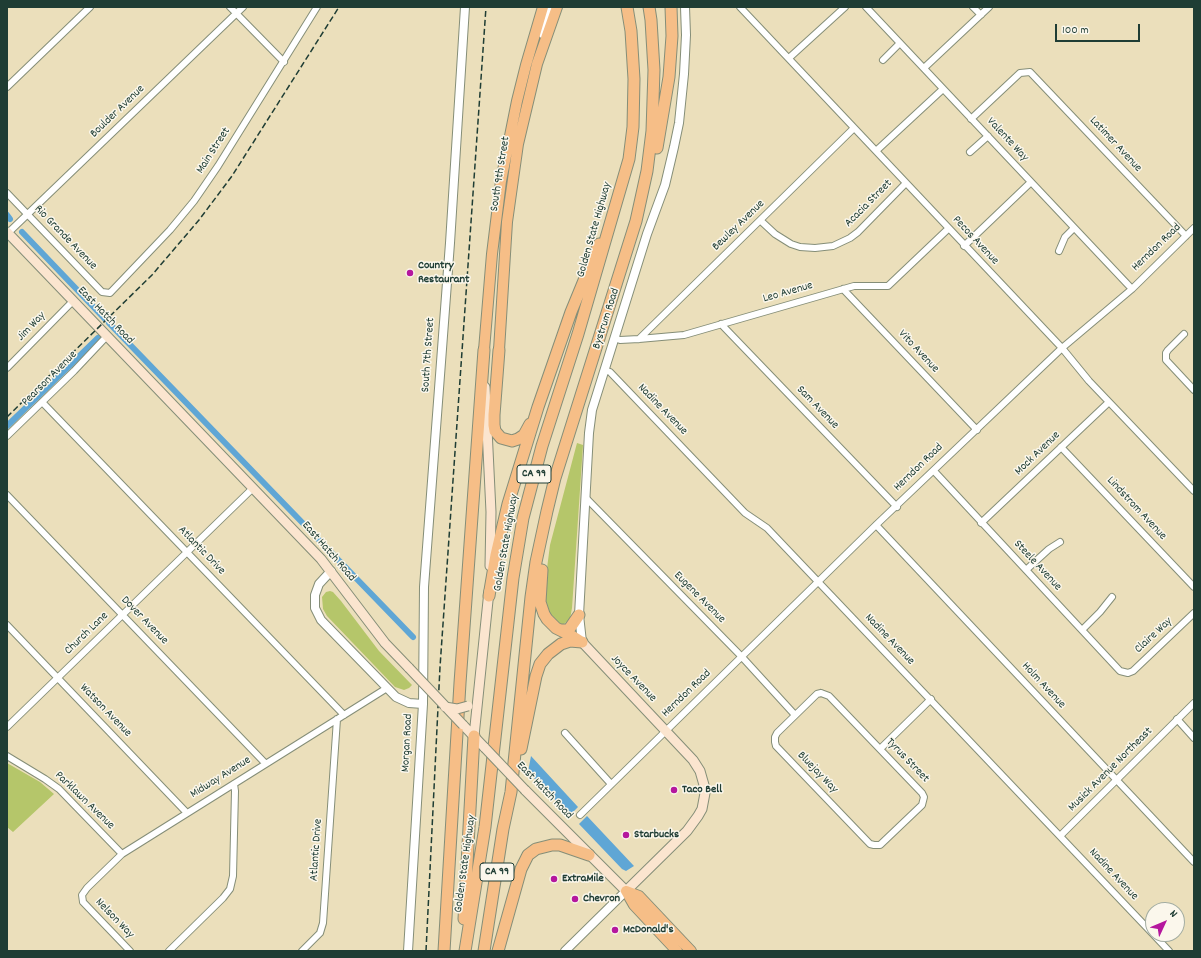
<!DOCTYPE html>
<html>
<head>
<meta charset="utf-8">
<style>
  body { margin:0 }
  #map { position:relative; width:1201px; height:958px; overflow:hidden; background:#ebdfbb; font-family:Dekko,sans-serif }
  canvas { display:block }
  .frame { position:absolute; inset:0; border:8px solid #1f3d34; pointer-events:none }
  .north { position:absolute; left:1145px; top:902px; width:40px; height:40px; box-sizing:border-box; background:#fbf7ec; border:1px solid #a3ada2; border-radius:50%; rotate:46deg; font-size:11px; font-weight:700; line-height:16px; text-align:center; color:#1f3d34 }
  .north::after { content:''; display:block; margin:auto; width:14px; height:18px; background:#b5179e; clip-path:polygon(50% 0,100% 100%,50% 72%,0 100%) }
  .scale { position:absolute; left:1055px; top:24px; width:85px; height:18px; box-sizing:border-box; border:2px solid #1f3d34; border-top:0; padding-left:5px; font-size:12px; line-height:14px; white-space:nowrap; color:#1f3d34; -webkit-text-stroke:3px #fbf7ec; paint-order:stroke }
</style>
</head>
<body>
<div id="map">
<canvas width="1201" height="958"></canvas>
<div class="frame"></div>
<div class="north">N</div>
<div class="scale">100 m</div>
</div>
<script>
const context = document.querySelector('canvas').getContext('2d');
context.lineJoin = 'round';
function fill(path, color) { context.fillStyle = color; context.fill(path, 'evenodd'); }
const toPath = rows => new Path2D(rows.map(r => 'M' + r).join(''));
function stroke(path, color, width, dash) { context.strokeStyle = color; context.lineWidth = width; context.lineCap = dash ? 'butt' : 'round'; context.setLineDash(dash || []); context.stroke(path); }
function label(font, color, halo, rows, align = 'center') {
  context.font = font + ' Dekko,sans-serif'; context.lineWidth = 3; context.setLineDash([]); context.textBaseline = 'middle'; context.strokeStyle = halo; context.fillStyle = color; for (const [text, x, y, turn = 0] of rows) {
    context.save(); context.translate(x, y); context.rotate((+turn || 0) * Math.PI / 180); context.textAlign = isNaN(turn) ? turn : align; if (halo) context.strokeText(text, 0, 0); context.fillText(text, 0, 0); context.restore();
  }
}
fill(toPath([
  [577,443,583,445,572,608,570,619,564,624,561,624,557,622,547,611,544,592,550,545],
  [330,591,333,592,341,601,379,651,412,685,409,688,404,690,395,687,327,616,323,609,322,597,326,592],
  [7,763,40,782,54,794,13,832,7,827]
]), '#b5c66a');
fill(toPath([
  [531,756,578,807,571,814,569,814,528,772],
  [587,816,634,866,626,871,622,869,579,824]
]), '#5fa6d5');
stroke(toPath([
  [7,215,10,219],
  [22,232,105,319],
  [109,323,413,637],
  [7,426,98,338]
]), '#5fa6d5', 6);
const minor = toPath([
  [230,7,284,62],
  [740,7,1062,348,1089,381,1194,491],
  [866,7,1132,289],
  [973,7,981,15],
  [789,58,845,7],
  [883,60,900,43],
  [924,68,989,7],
  [7,87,90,7],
  [971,119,1020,73,1030,72,1186,236],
  [876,151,943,89],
  [970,152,988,136],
  [7,193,102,292,110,293,170,230,194,201,218,166,317,7],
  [761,221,775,234,791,244,800,247,815,248,833,246,850,238,858,232,906,183],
  [8,233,243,7],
  [964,246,1031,182],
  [1059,251,1065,237,1074,228],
  [843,289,977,430],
  [721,324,897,507],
  [1184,334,1168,350,1166,353,1166,360,1194,390],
  [614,338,620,340,639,339,684,335,854,286,888,286,948,229],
  [639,339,854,128],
  [7,368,73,301],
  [604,370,610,372,745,513,767,528,1153,934],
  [42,402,344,715],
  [7,436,74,371,107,336],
  [1061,447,1194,587],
  [934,471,1120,671,1128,673,1133,671,1194,613],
  [7,495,265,763],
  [586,498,742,657,795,715],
  [981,523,1109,402],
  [876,525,1194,862],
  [1026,570,1049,549,1060,542],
  [7,625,187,813],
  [1082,630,1100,612,1112,597],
  [821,693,829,696,922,793,924,797,922,805,880,845,874,845,870,844,776,746,775,742,775,737,777,733,817,694,821,693],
  [1177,719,1194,738],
  [7,727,252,489],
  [565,733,611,784],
  [880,749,931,699],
  [7,756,45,779,59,789,122,854],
  [580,815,876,525,1062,348,1132,289,1194,228],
  [1060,836,1194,703],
  [1153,934,1169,951],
  [130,951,83,902,82,895,87,888,122,854,387,688],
  [169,951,223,898,230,889,233,876,235,791,234,784],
  [302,951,320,933,323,923,337,719]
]);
const tertiary = toPath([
  [543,34,549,7],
  [331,571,319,584,315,595,315,608,321,620,396,697,409,703,423,704],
  [582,642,579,615,589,433,592,410,647,234,665,185,674,147,679,123,684,74,686,35,685,7],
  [408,951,423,704,424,587,450,243,465,7],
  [565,951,626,891]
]);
const secondary = toPath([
  [7,232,321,559,385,643,409,668],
  [485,387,491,512,490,566],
  [463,725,485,748],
  [474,736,489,591],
  [525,790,626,891,687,831,698,816,702,809,705,793,704,785,700,771,693,760,582,642]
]);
const primary = toPath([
  [484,350,492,254,501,181,517,101,526,65,543,7],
  [499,350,507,222,518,144,537,64,557,7],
  [626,891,639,896,691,951],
  [626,891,634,905,677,951]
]);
const motorway = toPath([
  [657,148,669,77,672,36,671,7],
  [499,350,494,415,494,425,495,431,501,438,512,441,518,439,524,435,530,424],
  [542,570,540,602,544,614,547,619,556,628,570,635,581,642],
  [489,596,496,555,508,504,538,407,571,312,599,244],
  [562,630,567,630,570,628,579,615],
  [521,749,536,676,540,664,548,654,561,644,570,641,582,642],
  [464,919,474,736],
  [444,951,460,683,484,350],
  [465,951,485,827,513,578,523,518,542,446,578,334,629,159,633,127,634,79,631,31,627,7],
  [484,951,503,829,511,792,531,597,536,562,547,511,555,478,636,221,647,171,652,131,654,70,651,20,649,7],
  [498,951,521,869,528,855,536,849,552,845,560,845,589,855]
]);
stroke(minor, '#858e78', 8);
stroke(tertiary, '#858e78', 10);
stroke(secondary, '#858e78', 11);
stroke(primary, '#858e78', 12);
stroke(motorway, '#858e78', 13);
stroke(minor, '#fff', 6);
stroke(tertiary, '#fff', 8);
stroke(secondary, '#fbe5cf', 9);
stroke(primary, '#f6be87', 10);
stroke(motorway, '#f6be87', 11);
stroke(toPath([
  [7,417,152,275,199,220,232,176,339,7],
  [426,951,440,667,486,7]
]), '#1f3d34', 1.5, [6, 3]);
const secondaryBridge = toPath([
  [409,668,463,725],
  [445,707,457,709,468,706],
  [485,748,525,790]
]);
stroke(secondaryBridge, '#858e78', 11, []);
stroke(secondaryBridge, '#fbe5cf', 9);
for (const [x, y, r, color] of [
  [410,273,4,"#b5179e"],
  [674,790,4,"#b5179e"],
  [626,835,4,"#b5179e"],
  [554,879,4,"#b5179e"],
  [575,899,4,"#b5179e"],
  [615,930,4,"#b5179e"]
]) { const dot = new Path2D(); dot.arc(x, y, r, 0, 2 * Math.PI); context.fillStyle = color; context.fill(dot); stroke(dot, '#fbf7ec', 1.5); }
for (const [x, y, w] of [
  [534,474,34],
  [497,872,34]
]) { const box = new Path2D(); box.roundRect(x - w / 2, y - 9, w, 18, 3); context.fillStyle = '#fbf7ec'; context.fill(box); stroke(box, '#1f3d34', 1); }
label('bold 11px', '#1f3d34', null, [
  ["CA 99",534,474],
  ["CA 99",497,872]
]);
label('12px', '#1f3d34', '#fbf7ec', [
  ["Boulder Avenue",118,112,-44],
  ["Valente Way",1007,140,47],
  ["Latimer Avenue",1115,145,47],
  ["Main Street",214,151,-57],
  ["South 9th Street",501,174,-81],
  ["Acacia Street",869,204,-45],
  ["Bewley Avenue",739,226,-44],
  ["Golden State Highway",595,230,-74],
  ["Rio Grande Avenue",65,238,46],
  ["Pecos Avenue",975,241,47],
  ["Herndon Road",1157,248,-44],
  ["Leo Avenue",788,293,-16],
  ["East Hatch Road",105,316,46],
  ["Bystrum Road",607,319,-72],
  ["Jim Way",32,327,-46],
  ["Vito Avenue",918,352,47],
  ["South 7th Street",429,355,-86],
  ["Pearson Avenue",50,379,-45],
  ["Sam Avenue",817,408,46],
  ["Nadine Avenue",662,410,46],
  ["Mock Avenue",1038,454,-44],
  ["Herndon Road",919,468,-44],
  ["Lindstrom Avenue",1136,509,47],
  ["Golden State Highway",507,543,-80],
  ["Atlantic Drive",201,551,46],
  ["East Hatch Road",328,552,49],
  ["Steele Avenue",1037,566,47],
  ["Eugene Avenue",699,598,45],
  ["Dover Avenue",144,621,46],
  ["Church Lane",87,634,-44],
  ["Claire Way",1154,636,-43],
  ["Nadine Avenue",889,640,46],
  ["Joyce Avenue",633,679,46],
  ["Holm Avenue",1043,686,47],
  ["Herndon Road",687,694,-44],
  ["Watson Avenue",105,711,46],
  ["Morgan Road",408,743,-87],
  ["Tyrus Street",907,761,46],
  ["Musick Avenue Northeast",1111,770,-45],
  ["Bluejay Way",817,773,46],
  ["Midway Avenue",221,778,-32],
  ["East Hatch Road",544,791,46],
  ["Parklawn Avenue",84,801,44],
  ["Atlantic Drive",317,850,-86],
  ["Golden State Highway",466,864,-82],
  ["Nadine Avenue",1113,875,47],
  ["Nelson Way",114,919,46]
]);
label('bold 12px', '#1f3d34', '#fbf7ec', [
  ["Country",418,266],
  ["Restaurant",418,280],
  ["Taco Bell",682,790],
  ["Starbucks",634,835],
  ["ExtraMile",562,879],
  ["Chevron",583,899],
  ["McDonald's",623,930]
], 'left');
</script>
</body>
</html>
